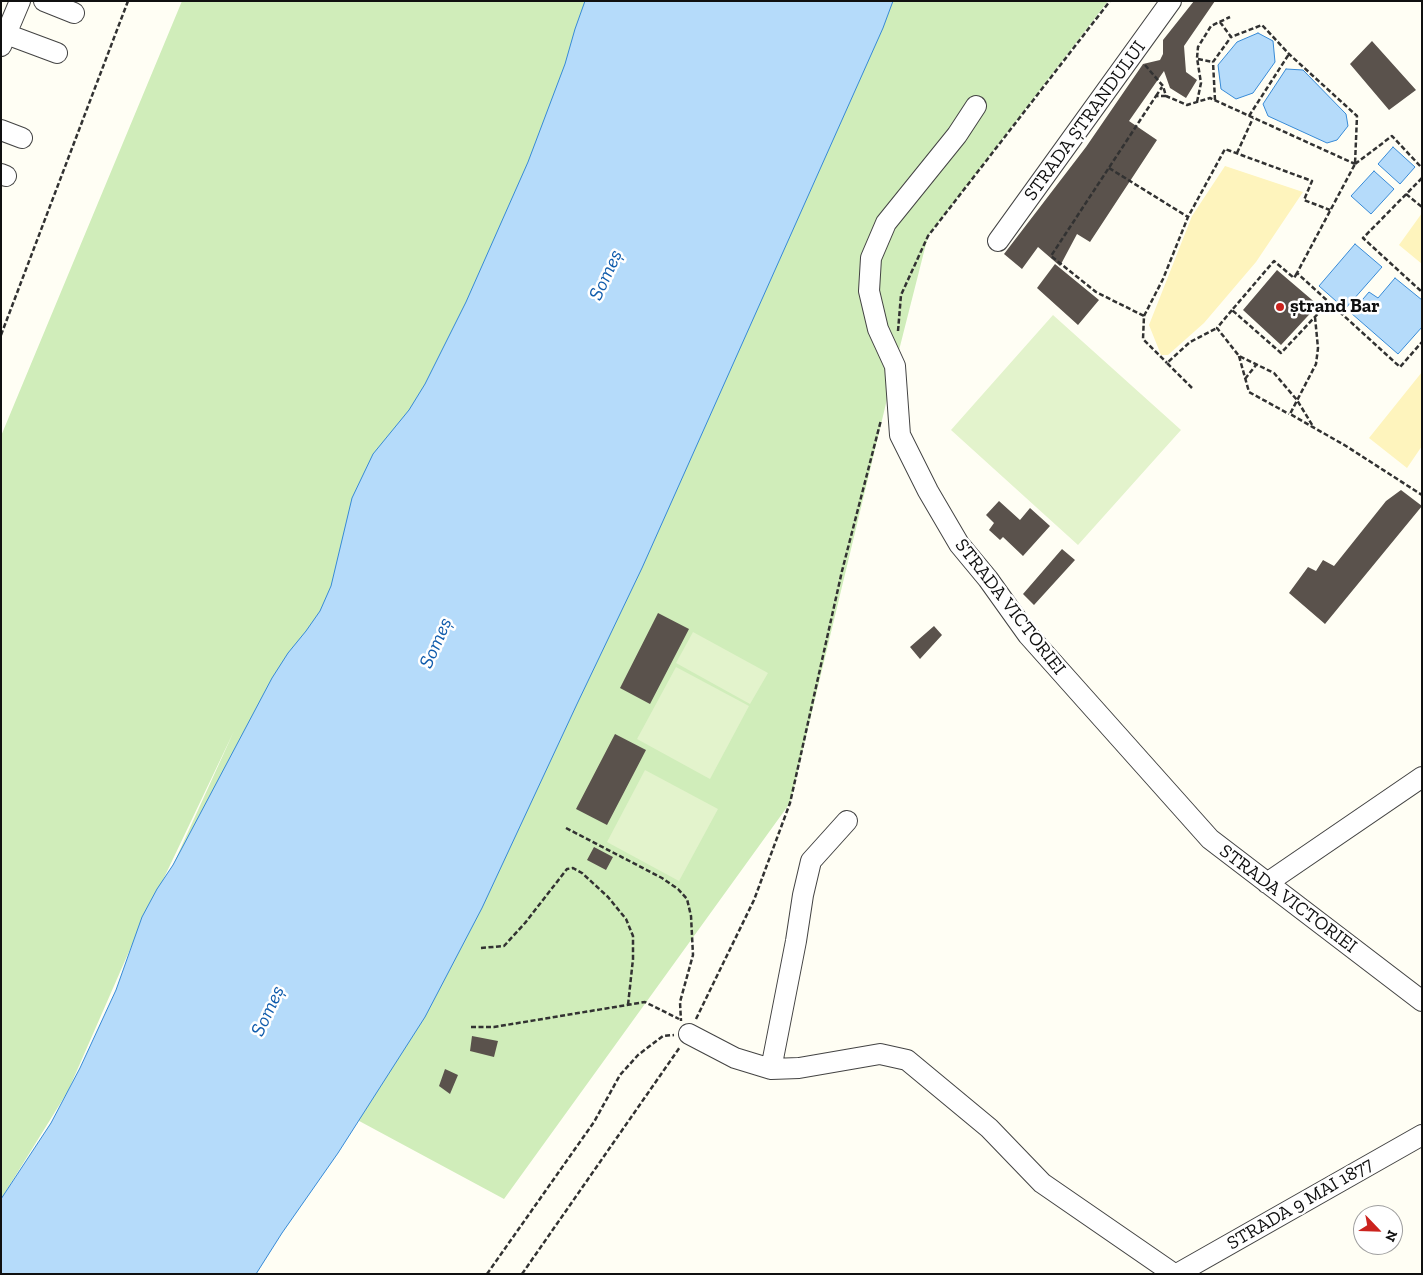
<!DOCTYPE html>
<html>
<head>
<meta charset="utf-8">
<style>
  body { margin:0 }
  #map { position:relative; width:1423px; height:1275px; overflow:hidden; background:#fffef4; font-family:"Zilla Slab",serif }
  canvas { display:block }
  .frame { position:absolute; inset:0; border:2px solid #101010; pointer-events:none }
  .north { position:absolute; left:1353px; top:1205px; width:50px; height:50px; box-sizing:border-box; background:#fff; border:1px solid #9f9f9f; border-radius:50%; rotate:114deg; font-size:14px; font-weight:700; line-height:20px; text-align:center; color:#101010 }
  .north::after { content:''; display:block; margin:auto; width:18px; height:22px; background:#cb231e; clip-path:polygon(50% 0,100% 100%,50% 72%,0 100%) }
</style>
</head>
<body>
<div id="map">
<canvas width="1423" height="1275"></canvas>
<div class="frame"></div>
<div class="north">N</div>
</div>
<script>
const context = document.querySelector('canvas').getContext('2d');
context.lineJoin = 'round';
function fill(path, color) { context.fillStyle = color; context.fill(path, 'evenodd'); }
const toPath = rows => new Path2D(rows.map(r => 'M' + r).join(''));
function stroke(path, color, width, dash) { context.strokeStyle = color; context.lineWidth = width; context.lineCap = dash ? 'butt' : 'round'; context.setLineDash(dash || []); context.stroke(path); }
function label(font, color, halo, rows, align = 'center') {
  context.font = font + ' "Zilla Slab",serif'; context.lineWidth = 5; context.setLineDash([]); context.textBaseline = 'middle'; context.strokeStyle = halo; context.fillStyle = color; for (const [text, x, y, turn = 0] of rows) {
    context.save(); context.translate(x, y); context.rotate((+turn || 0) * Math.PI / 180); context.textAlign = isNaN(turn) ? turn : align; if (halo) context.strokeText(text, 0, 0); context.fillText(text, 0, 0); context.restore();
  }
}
fill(toPath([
  [182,1,1108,1,928,236,895,366,790,803,504,1199,116,990,234,731,131,947,68,1091,1,1199,1,436]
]), '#d0edba');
fill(toPath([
  [1225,166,1303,192,1256,262,1204,323,1168,355,1161,355,1149,325,1192,216],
  [1422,213,1422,264,1399,245],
  [1422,372,1422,446,1407,468,1369,438]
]), '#fef4bd');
fill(toPath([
  [1053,315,1181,430,1078,545,951,430],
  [693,632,768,673,750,704,676,663],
  [676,667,749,706,710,779,637,739],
  [645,770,718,809,679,881,607,842]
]), '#e3f3cc');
const water = toPath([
  [585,1,893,1,883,28,642,568,577,704,482,908,425,1017,338,1153,282,1233,256,1274,1,1274,1,1199,51,1123,80,1068,116,990,142,917,157,889,173,865,272,678,288,653,306,631,320,611,331,586,352,498,373,454,409,410,425,384,466,302,528,162,565,64,575,29,585,1],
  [1258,33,1273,41,1275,62,1253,93,1236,99,1221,89,1218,65,1237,42,1258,33],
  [1286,69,1303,70,1346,114,1348,126,1337,140,1327,143,1268,116,1263,104,1286,69],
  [1393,147,1415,167,1400,184,1378,164,1393,147],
  [1374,171,1394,189,1371,214,1351,196,1374,171],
  [1355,244,1382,267,1345,309,1319,286,1355,244],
  [1395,278,1422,300,1422,327,1398,354,1351,313,1369,292,1378,298,1395,278]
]);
fill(water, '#b5dbfa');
stroke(water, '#378ad6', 1);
fill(toPath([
  [1194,1,1215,1,1184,46,1186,72,1197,80,1186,98,1170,88,1164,71,1129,121,1157,140,1090,242,1077,234,1060,266,1038,247,1022,269,1004,254,1086,147,1143,64,1160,60,1163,54,1163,40],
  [1372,41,1416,90,1389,110,1350,64],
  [1055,264,1099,300,1078,325,1037,288],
  [1277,270,1318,305,1281,345,1243,310],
  [1401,490,1422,506,1325,624,1289,593,1308,567,1316,571,1323,560,1334,566,1386,501],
  [999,501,1020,520,1030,508,1050,526,1023,556,1003,537,1000,540,989,530,994,523,986,515],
  [1062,549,1075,560,1034,605,1023,594],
  [658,613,689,629,650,704,620,688],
  [934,626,942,635,920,659,910,647],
  [615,734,646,750,607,825,576,809],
  [594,847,613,857,606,870,587,860],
  [472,1036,498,1041,494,1057,470,1051],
  [445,1069,458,1075,450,1094,439,1086]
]), '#5a524c');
const minor = toPath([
  [44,1,74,13],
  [6,34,57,53],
  [1,46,20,1],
  [976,106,957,135,886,223,871,258,869,291,878,329,895,366,900,435,928,491,959,544,988,579,1028,635,1210,839,1422,1001],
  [1,130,22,138],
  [1,174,6,176],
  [998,241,1171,1],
  [1267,883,1422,777],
  [689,1034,735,1058,771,1069,799,1068,880,1054,907,1060,989,1128,1042,1183,1174,1274],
  [771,1069,796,941,803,895,811,861,847,821],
  [1177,1274,1422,1135]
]);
stroke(minor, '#434343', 22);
stroke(toPath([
  [1220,22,1231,37,1262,25,1289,54,1357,116,1355,164,1297,273,1400,367,1422,342],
  [1198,59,1213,62],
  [1145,65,1163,86,1166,96,1187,105,1210,98,1355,164],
  [1156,96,1162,87],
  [1166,96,1156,96,1051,256,1096,292,1144,316,1143,339,1167,363],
  [1215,100,1213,62,1231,37],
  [1197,102,1201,83,1197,58,1198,47,1211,26,1230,17],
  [1249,116,1289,54],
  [1237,153,1253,118],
  [1355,164,1392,136,1422,168],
  [1109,168,1188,217],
  [1422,178,1363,238,1422,292],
  [1406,194,1422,207],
  [1297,273,1294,278,1274,261,1232,310,1281,353,1329,302],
  [1232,310,1217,328,1239,356,1274,373,1297,400,1314,428],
  [1144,316,1163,279,1188,217,1225,149,1312,181,1304,200,1330,210],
  [1315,317,1318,348,1316,364,1290,414,1346,446,1422,495],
  [898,331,901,295,928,236,1110,1],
  [1,335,128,1],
  [1239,356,1249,392,1289,414],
  [1245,379,1256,365],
  [1192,388,1167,363,1190,342,1217,328],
  [566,828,662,878,678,889,687,899,691,916,693,955,680,1002,681,1021],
  [481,948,504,946,525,923,567,869,573,868,582,873,608,897,626,919,633,936,633,959,628,1005],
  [696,1019,754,900,790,803,842,571,881,420],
  [471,1027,494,1027,645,1002,679,1019],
  [487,1274,594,1122,620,1075,638,1055,663,1036,674,1035],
  [522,1274,680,1047]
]), '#323232', 2.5, [5, 2.5]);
stroke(minor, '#fff', 20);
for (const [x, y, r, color] of [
  [1280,307,5,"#cb231e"]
]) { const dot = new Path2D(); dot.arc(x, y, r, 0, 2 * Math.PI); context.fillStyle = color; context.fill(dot); stroke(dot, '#fff', 2); }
label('19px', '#101010', '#fff', [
  ["STRADA ȘTRANDULUI",1085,121,-54],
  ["STRADA VICTORIEI",1010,607,52],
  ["STRADA VICTORIEI",1288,899,37],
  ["STRADA 9 MAI 1877",1300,1204,-30]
]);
label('bold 19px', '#101010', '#fff', [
  ["ștrand Bar",1290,307]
], 'left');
label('italic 20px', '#105cac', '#fff', [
  ["Someș",606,275,-65],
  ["Someș",436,643,-66],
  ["Someș",268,1011,-65]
]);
</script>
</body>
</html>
